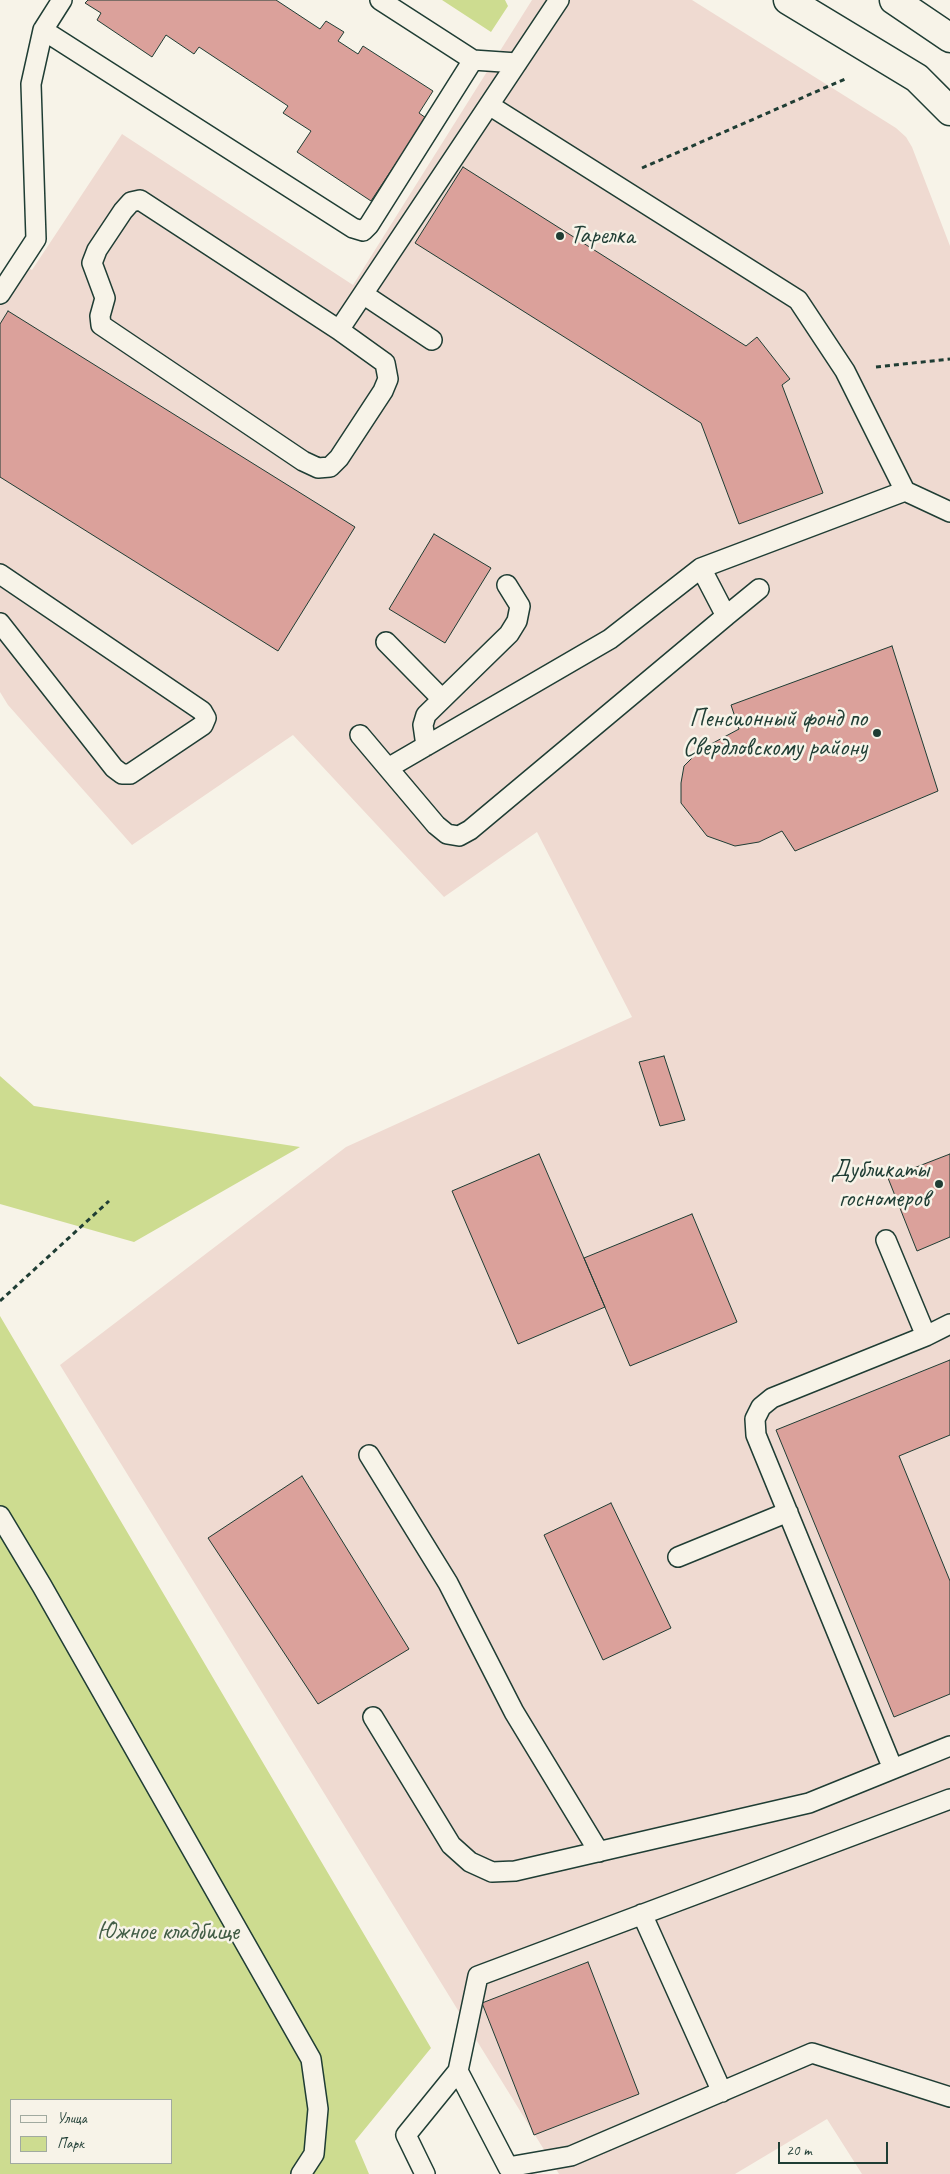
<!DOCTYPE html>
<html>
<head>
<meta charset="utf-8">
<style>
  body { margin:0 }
  #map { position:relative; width:950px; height:2174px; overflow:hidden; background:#f7f3e8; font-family:Caveat,sans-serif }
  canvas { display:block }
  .legend { position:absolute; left:10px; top:2099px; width:162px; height:65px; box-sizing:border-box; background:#f7f3e8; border:1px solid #a1aaa0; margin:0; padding:6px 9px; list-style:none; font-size:15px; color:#1f3d34 }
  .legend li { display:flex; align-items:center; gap:10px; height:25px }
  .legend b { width:25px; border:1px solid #a1aaa0 }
  .scale { position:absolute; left:778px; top:2142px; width:110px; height:22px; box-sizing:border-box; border:2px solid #1f3d34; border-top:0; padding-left:6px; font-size:15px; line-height:18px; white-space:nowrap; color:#1f3d34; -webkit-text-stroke:4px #f7f3e8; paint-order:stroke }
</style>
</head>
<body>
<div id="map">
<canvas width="950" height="2174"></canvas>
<ul class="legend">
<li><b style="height:6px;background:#f7f3e8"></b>Улица</li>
<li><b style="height:14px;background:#cddc90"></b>Парк</li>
</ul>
<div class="scale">20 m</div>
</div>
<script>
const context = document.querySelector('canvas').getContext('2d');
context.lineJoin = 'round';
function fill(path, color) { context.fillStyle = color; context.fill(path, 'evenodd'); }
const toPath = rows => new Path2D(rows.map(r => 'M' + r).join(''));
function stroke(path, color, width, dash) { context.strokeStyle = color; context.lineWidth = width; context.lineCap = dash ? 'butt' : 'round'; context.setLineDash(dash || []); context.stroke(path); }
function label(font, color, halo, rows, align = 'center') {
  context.font = font + ' Caveat,sans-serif'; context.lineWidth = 5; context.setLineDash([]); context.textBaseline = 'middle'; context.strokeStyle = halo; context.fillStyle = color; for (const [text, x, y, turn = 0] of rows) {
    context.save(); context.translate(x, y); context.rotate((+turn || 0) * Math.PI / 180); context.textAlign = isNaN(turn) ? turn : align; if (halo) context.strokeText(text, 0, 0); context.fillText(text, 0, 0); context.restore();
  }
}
fill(toPath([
  [532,0,692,0,896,128,906,137,912,147,950,246,950,2174,862,2174,827,2119,735,2174,559,2174,60,1365,346,1147,632,1017,537,832,444,897,293,735,132,845,8,705,0,692,0,274,12,258,32,270,122,134,353,285]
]), '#efdad1');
fill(toPath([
  [442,0,505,0,508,6,491,32],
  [0,1076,34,1106,300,1147,134,1242,0,1204],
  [0,1316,431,2048,355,2141,369,2174,0,2174],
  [11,2100,171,2100,171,2163,11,2163]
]), '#cddc90');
const building = toPath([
  [88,0,276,0,320,29,326,21,344,32,338,41,358,54,363,46,433,91,419,113,426,118,371,201,297,152,311,131,283,113,288,106,199,47,194,54,166,35,152,57,97,20,101,13,85,3,88,0],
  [463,167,746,346,757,337,790,379,782,385,823,493,739,524,701,423,415,243,463,167],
  [8,311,355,527,278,651,0,477,0,324,8,311],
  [434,534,491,568,445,643,389,609,434,534],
  [892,646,938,791,795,851,782,831,759,842,735,846,707,836,681,803,681,783,684,766,700,750,739,729,731,705,892,646],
  [664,1056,685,1120,660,1126,639,1062,664,1056],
  [539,1154,605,1307,518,1344,452,1191,539,1154],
  [950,1154,950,1237,917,1251,888,1178,950,1154],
  [692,1214,737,1322,630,1366,584,1258,692,1214],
  [950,1360,950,1435,899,1456,950,1581,950,1694,894,1717,776,1430,950,1360],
  [302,1476,409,1649,318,1704,208,1538,302,1476],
  [611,1503,671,1628,603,1660,544,1535,611,1503],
  [588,1962,639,2094,534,2135,482,2003,588,1962]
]);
fill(building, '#dba19b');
stroke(building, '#1f3d34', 1);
const service = toPath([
  [62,0,43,30,353,228,363,231,369,225,473,60],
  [380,0,473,60,517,63],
  [489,105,798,300,845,371,905,491,950,512],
  [0,294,36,239,31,84,43,30],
  [339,330,385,363,388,379,383,391,339,458,330,467,318,468,303,461,101,325,100,316,105,298,92,263,97,250,123,211,131,202,140,200,339,330,363,294],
  [432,340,363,294,559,0],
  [0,574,202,711,206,718,203,725,130,774,122,774,114,768,0,623],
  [726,616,759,589],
  [386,642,442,699],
  [360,735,436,825,447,834,459,836,470,830,726,616,701,568],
  [426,746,423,725,426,715,509,634,517,621,520,606,507,585],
  [388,768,610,639,701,568,905,491],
  [886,1240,926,1336,772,1398,761,1407,755,1419,756,1435,893,1769,950,1746],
  [926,1336,950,1324],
  [369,1455,448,1583,514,1712,599,1852],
  [0,1516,42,1586,311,2059,318,2109,314,2154,301,2174],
  [678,1557,788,1512],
  [373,1717,451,1845,470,1862,492,1872,515,1871,809,1803,893,1769],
  [950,1799,478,1976,458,2071,508,2167,571,2156,812,2053,950,2097],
  [642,1914,722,2092],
  [425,2174,406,2135,458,2071]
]);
const primary = toPath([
  [788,0,917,78,950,111],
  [894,0,950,38]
]);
stroke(service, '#1f3d34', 22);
stroke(primary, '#1f3d34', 31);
stroke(toPath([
  [642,168,845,79],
  [876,367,950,359],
  [0,1301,109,1201]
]), '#1f3d34', 3, [5, 4]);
stroke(service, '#f7f3e8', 19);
stroke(primary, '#f7f3e8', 28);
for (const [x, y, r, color] of [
  [560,236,5,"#1f3d34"],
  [877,733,5,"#1f3d34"],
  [939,1184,5,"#1f3d34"]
]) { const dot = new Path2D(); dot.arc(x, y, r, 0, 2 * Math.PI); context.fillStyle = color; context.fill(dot); stroke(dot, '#f7f3e8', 2); }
label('25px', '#1f3d34', '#f7f3e8', [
  ["Тарелка",570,236,"left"],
  ["Пенсионный фонд по",867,719],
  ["Свердловскому району",867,748],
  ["Дубликаты",929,1170],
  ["госномеров",929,1199]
], 'right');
label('25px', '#425d46', '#f7f3e8', [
  ["Южное кладбище",168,1932]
]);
</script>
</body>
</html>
